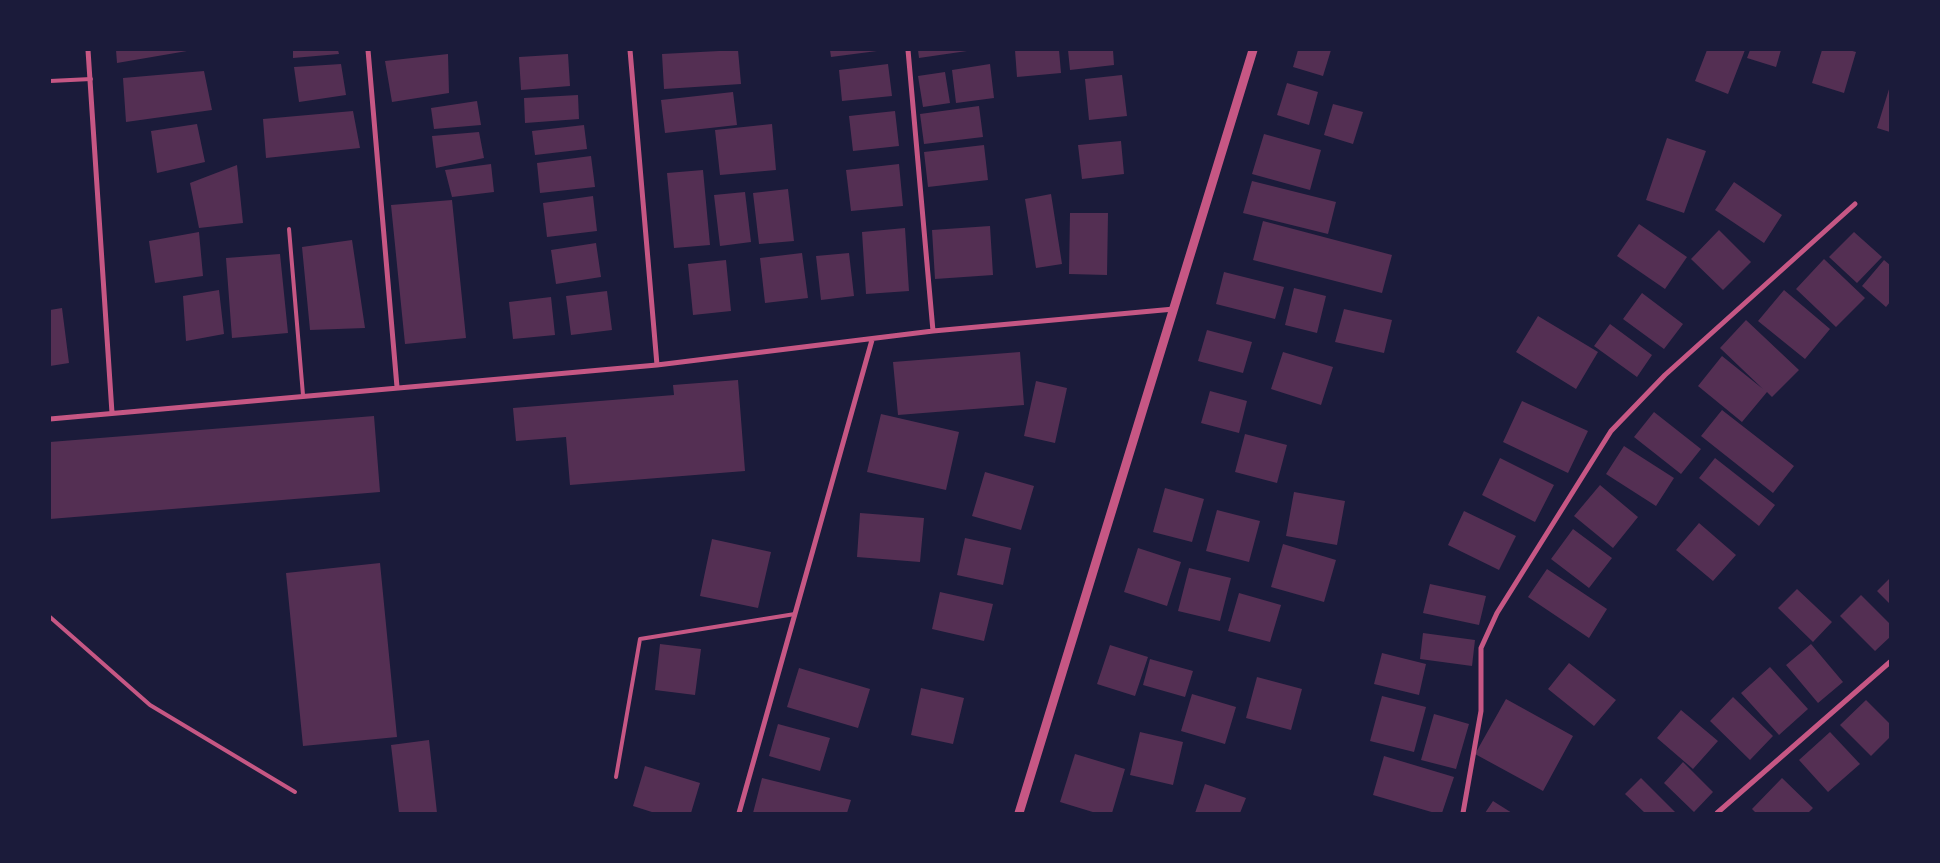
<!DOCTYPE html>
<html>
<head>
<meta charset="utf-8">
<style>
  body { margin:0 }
  #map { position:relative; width:1940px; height:863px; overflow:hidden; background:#1b1b3a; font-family:Barlow,sans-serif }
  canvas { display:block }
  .frame { position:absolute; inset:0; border:51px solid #1b1b3a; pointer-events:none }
</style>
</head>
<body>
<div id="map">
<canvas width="1940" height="863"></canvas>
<div class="frame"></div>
</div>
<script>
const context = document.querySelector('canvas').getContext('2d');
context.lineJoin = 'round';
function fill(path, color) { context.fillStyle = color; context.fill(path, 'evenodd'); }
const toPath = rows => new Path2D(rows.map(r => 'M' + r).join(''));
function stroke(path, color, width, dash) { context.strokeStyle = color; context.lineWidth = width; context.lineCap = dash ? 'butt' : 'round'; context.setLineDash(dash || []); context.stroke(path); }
fill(toPath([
  [116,50,187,50,187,51,117,63],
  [293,50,338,50,339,54,293,58],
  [738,50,741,84,664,89,662,54],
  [830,50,877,50,877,51,831,57],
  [918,50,967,50,967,51,919,58],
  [1015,50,1059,50,1061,73,1017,77],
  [1068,50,1113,50,1114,65,1070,70],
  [1298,50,1331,50,1323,76,1293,67],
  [1707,50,1745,50,1728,94,1695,81],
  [1750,50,1781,50,1776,67,1747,58],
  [1822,50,1849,50,1856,52,1844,93,1812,83],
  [448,54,449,93,392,102,385,61],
  [568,54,570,86,521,90,519,57],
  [341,64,346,95,299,102,294,67],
  [888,64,892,96,842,101,839,70],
  [990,64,994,98,956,103,952,70],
  [204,71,212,110,126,122,123,78],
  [945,72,950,103,923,107,918,76],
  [1122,75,1127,116,1089,120,1085,79],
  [1287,83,1318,92,1309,125,1277,115],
  [1890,86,1890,132,1877,128],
  [733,92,737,125,665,133,661,100],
  [578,95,579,119,525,123,524,98],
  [477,101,481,125,434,129,431,108],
  [1333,104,1363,112,1353,144,1324,135],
  [979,106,983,137,924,144,920,114],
  [353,111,360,148,266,158,263,119],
  [895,111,899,146,853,151,849,116],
  [197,124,205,162,157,173,151,131],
  [772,124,776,170,720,175,715,130],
  [584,125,587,149,535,155,532,131],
  [479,132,484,158,436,168,432,136],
  [1264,134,1321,150,1310,190,1252,174],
  [1667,138,1706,151,1684,213,1646,200],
  [1121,141,1124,174,1082,179,1078,145],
  [984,145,988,180,928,187,924,152],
  [591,156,595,187,540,193,537,163],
  [491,164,494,192,452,197,445,170],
  [899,164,903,206,851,211,846,170],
  [237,165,243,223,199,228,190,183],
  [703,170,710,245,674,248,667,173],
  [1252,181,1336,202,1328,234,1243,213],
  [1734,182,1782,215,1764,243,1715,210],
  [788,189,794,241,759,244,753,193],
  [745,192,751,242,720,246,714,195],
  [1051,194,1062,264,1036,268,1025,199],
  [593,196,597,231,547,237,543,203],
  [452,200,466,338,405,344,391,205],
  [1070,213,1108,213,1107,275,1069,274],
  [1263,221,1392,255,1382,293,1253,260],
  [1639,224,1687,257,1665,289,1617,256],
  [990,226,993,275,935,279,932,230],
  [905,228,909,291,866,294,862,232],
  [1719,230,1751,262,1723,290,1691,259],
  [199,232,203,276,155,283,149,241],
  [1854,232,1882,257,1857,283,1829,257],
  [352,240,365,328,310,330,302,247],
  [596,243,601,277,556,284,551,250],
  [802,253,808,298,765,303,760,258],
  [849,253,854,296,821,300,816,256],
  [280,254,288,333,232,338,226,258],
  [1824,259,1865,298,1836,327,1796,289],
  [726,260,731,311,693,315,688,264],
  [1884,260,1890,265,1890,302,1886,307,1862,286],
  [1224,272,1284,287,1275,319,1216,304],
  [1294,288,1326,296,1317,333,1285,325],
  [219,290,224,334,186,341,183,296],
  [1784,290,1830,329,1805,359,1758,321],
  [607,291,612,330,571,335,566,296],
  [1642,293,1683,324,1664,349,1623,319],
  [551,297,555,335,513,339,509,302],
  [62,308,69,363,50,366,50,310],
  [1344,309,1392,320,1384,353,1335,342],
  [1538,316,1598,352,1576,389,1516,352],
  [1746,320,1799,370,1772,397,1767,392,1742,422,1698,386,1722,356,1763,389,1720,348],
  [1610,324,1652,355,1637,377,1594,346],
  [1207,330,1252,342,1243,373,1198,361],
  [1020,352,1024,405,898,415,893,362],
  [1283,352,1333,367,1321,405,1271,389],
  [738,380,745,471,570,485,566,437,516,441,513,408,674,395,673,385],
  [1036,381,1067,388,1055,443,1024,436],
  [1210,391,1247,401,1239,433,1201,423],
  [1522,401,1588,431,1568,473,1503,442],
  [1722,410,1794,466,1773,493,1701,436],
  [1654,412,1701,449,1681,474,1634,437],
  [881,414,959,432,946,490,867,472],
  [374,416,380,492,50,519,50,442],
  [1245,434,1287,445,1277,483,1235,472],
  [1624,446,1674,478,1656,506,1606,474],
  [1500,458,1554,485,1535,522,1482,495],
  [1715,458,1775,505,1759,526,1699,478],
  [985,472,1034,486,1021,530,972,516],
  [1600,485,1638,517,1613,548,1574,516],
  [1165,488,1204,499,1192,542,1153,532],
  [1294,492,1345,501,1337,545,1286,536],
  [1217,510,1260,521,1249,562,1206,551],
  [1464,511,1516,536,1499,570,1448,545],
  [860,513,924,518,920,562,857,557],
  [1699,523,1736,555,1713,581,1676,550],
  [1573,529,1612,558,1589,588,1551,559],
  [965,538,1011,548,1003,585,957,575],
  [712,539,771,552,758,608,700,596],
  [1283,544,1336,560,1324,602,1271,587],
  [1138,548,1181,562,1167,606,1124,592],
  [380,563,397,737,303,746,286,573],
  [1189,568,1231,578,1220,621,1178,611],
  [1547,569,1607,609,1589,638,1528,597],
  [1890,578,1890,604,1877,591],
  [1430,584,1486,596,1479,625,1423,613],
  [1797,589,1832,622,1813,642,1778,608],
  [940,592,993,604,984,641,932,629],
  [1239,593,1281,605,1270,642,1228,631],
  [1861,595,1890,624,1890,637,1875,651,1840,616],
  [1423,633,1475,640,1472,666,1420,659],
  [660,644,701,649,695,695,655,690],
  [1811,644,1843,682,1818,703,1786,665],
  [1110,645,1148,657,1135,696,1097,684],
  [1382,653,1426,664,1419,695,1374,684],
  [1150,659,1193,671,1185,697,1143,685],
  [1569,663,1616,700,1594,726,1548,689],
  [1770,667,1808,709,1779,735,1741,693],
  [799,668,870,689,858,728,787,707],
  [1257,677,1302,689,1291,730,1246,718],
  [921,688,964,698,953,744,911,735],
  [1192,694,1236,707,1225,744,1181,731],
  [1382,696,1426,707,1414,752,1370,741],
  [1733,697,1773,736,1750,760,1710,721],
  [1506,699,1573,736,1543,791,1475,754],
  [1866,700,1890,724,1890,737,1871,756,1840,725],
  [1681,710,1718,741,1693,769,1657,738],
  [1434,714,1469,724,1456,769,1421,760],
  [778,724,830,738,820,771,769,756],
  [1140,732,1183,742,1173,785,1130,775],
  [1830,732,1860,764,1828,792,1799,760],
  [429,740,437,813,399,813,391,745],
  [1075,754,1125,769,1112,813,1096,813,1060,802],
  [1384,756,1454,777,1442,813,1435,813,1373,795],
  [1683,762,1713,792,1694,812,1664,783],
  [645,766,700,783,691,813,655,813,633,806],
  [762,778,851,800,847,813,753,813],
  [1641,778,1676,813,1645,813,1625,794],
  [1782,778,1813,808,1808,813,1756,813,1752,809],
  [1205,784,1246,798,1240,813,1195,813],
  [1493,801,1512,813,1485,813]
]), '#542f53');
stroke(toPath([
  [50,81,91,79],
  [289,229,303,395],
  [50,617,150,705,295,792],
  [616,777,640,639,795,614]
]), '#c65784', 4);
stroke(toPath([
  [88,50,112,413],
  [368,50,397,387],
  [630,50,657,365],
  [908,50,933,331],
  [50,419,657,365,933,331,1174,309],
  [739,813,872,340],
  [1463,813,1481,711,1481,648,1497,613,1611,431,1665,375,1855,204],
  [1717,813,1890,662]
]), '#c65784', 5);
stroke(toPath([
  [1019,813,1253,50]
]), '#c65784', 9);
</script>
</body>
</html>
